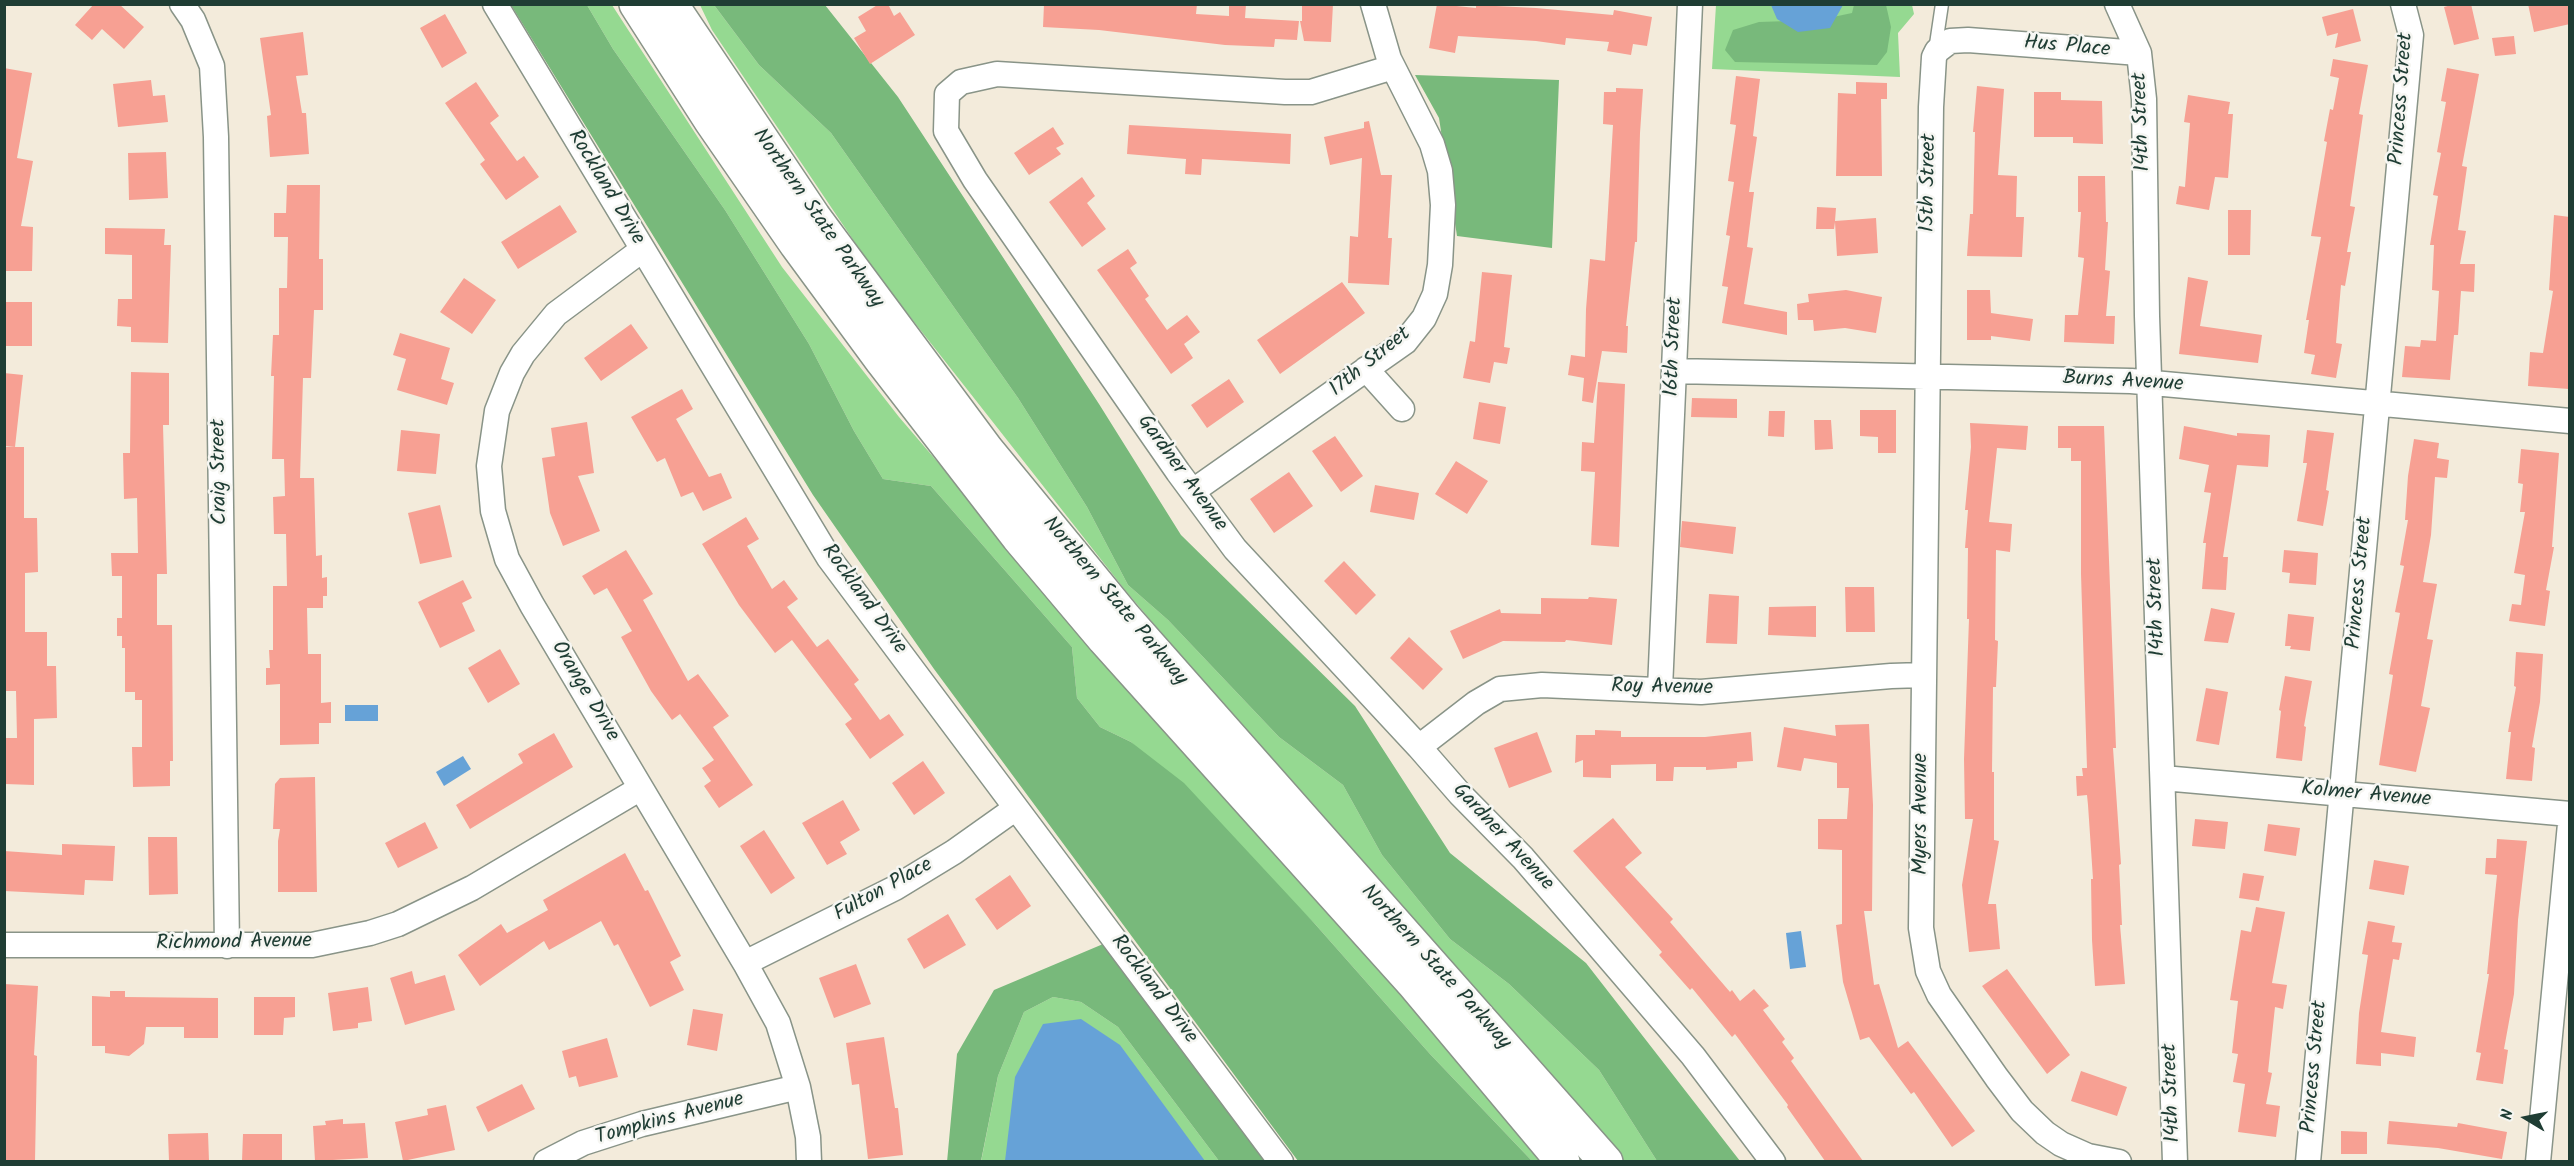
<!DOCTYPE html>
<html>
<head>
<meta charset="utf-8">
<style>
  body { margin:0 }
  #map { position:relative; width:2574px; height:1166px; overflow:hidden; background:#f3ebdb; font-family:Kalam,sans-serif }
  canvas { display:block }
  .frame { position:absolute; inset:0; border:6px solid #1f3d34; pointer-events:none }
  .north { position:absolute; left:2496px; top:1088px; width:60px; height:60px; -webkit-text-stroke:4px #f6f6f2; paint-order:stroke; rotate:280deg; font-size:16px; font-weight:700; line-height:24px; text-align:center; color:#1f3d34 }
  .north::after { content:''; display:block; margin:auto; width:21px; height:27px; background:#1f3d34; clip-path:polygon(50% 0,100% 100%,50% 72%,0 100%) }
</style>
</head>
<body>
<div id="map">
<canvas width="2574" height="1166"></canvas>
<div class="frame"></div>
<div class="north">N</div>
</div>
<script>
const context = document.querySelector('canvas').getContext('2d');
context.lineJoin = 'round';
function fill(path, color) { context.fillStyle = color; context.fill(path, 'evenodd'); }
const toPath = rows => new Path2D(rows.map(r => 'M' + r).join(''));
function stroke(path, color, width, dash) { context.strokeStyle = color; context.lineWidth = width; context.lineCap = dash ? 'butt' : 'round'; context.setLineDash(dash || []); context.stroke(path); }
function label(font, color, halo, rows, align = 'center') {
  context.font = font + ' Kalam,sans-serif'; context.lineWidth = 5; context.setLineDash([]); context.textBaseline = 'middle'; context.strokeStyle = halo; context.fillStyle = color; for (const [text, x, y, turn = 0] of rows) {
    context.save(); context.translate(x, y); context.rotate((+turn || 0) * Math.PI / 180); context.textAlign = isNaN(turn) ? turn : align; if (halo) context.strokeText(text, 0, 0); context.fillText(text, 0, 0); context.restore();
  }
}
fill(toPath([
  [587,5,612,5,782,267,899,417,1273,853,1551,1161,1532,1161,1430,1054,1315,924,1131,742,1100,727,1077,698,1072,647,931,486,883,479,854,431,809,344,725,210,613,49],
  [700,5,714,5,759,65,831,133,1018,398,1087,507,1128,585,1168,620,1279,737,1343,785,1382,855,1450,939,1509,984,1599,1070,1657,1161,1624,1161,1247,734,1125,590,874,271,712,30],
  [1716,5,1912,5,1914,14,1898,33,1900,77,1712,69],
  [1053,997,1081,1002,1118,1027,1219,1161,981,1162,998,1076,1024,1012]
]), '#95d991');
fill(toPath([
  [511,5,587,5,613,49,725,210,809,344,854,431,883,479,931,486,1072,647,1077,698,1100,727,1131,742,1184,783,1315,924,1430,1054,1532,1161,1298,1161,934,669,813,495],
  [714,5,825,5,898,97,1099,404,1181,535,1355,706,1450,853,1586,963,1740,1161,1657,1161,1599,1070,1509,984,1450,939,1382,855,1343,785,1279,737,1168,620,1128,585,1087,507,1018,398,831,133,759,65],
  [1854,5,1886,5,1891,27,1887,52,1877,65,1735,62,1725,50,1733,30,1759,22,1819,20,1852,13],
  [1415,75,1559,80,1552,248,1457,236,1439,118],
  [1115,939,1281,1161,1219,1161,1118,1027,1081,1002,1053,997,1024,1012,998,1076,981,1161,947,1162,957,1054,994,990]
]), '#78b97b');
fill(toPath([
  [1771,5,1843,5,1830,28,1798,32,1777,19],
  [345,705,378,705,378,721,345,721],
  [463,756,471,769,444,786,436,772],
  [1801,931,1806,967,1790,969,1786,933],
  [1081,1019,1120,1045,1205,1161,1005,1161,1015,1077,1043,1024]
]), '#66a2d7');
fill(toPath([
  [94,4,119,4,144,27,124,49,102,29,92,40,75,25],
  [879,4,888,4,894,16,900,12,915,35,870,64,854,38,866,31,858,17],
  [1044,4,1197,4,1196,14,1229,16,1229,4,1246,4,1245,18,1299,21,1297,40,1275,39,1274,47,1225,45,1099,30,1043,27],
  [1302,4,1333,4,1331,42,1304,41,1300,21,1302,21],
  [1437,4,1476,8,1476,5,1536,8,1613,15,1614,10,1652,17,1647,46,1633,44,1631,55,1607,51,1609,42,1566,38,1565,45,1536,41,1458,36,1455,53,1429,48],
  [2455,4,2471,4,2479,39,2454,45,2444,7],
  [2528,4,2568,4,2570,24,2534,32],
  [2353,9,2361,41,2335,48,2338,33,2327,36,2322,17],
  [445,14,467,53,442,68,420,28],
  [303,32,308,75,296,76,302,113,306,113,309,154,270,157,267,116,271,115,260,38],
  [2514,36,2516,54,2495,56,2492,38],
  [2333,59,2368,65,2359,114,2363,115,2350,206,2355,207,2347,252,2351,252,2345,286,2341,285,2336,343,2342,344,2336,378,2311,374,2315,355,2304,353,2309,320,2306,320,2321,237,2311,236,2327,142,2324,141,2330,109,2333,110,2339,78,2330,76],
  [4,68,32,73,17,158,33,161,21,226,33,227,32,271,4,271],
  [2447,68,2479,74,2462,166,2467,167,2458,230,2466,231,2460,264,2475,264,2474,292,2461,291,2458,335,2454,335,2450,380,2402,377,2405,346,2420,347,2421,340,2436,341,2439,291,2432,290,2434,245,2430,245,2438,196,2433,195,2441,153,2437,152,2446,102,2441,101],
  [1736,76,1760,79,1753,136,1757,137,1749,192,1754,192,1747,247,1753,248,1744,304,1787,312,1787,335,1722,323,1728,287,1722,286,1730,236,1726,235,1734,182,1728,181,1736,125,1730,124],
  [151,80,153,96,165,95,168,122,118,127,113,84],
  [476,82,499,116,490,123,517,161,524,156,539,177,506,200,480,164,485,160,445,103],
  [1856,82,1887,83,1887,99,1881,99,1882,176,1836,176,1838,93,1856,94],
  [1977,86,2004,89,1998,175,2017,176,2016,217,2024,217,2022,257,1967,256,1970,214,1973,214,1975,132,1973,132],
  [1616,88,1643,89,1640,133,1637,242,1635,242,1634,251,1626,326,1628,326,1627,353,1602,351,1593,403,1582,401,1584,378,1568,375,1571,355,1585,357,1586,309,1590,259,1605,261,1613,125,1603,124,1604,92,1616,92],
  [2034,92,2061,92,2061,100,2102,101,2103,144,2073,143,2073,137,2034,137],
  [2188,95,2230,102,2228,114,2233,114,2228,178,2215,177,2209,210,2176,204,2179,186,2185,187,2190,123,2184,122],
  [1369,121,1381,175,1392,175,1388,238,1392,238,1389,285,1348,283,1350,236,1358,237,1362,158,1330,165,1324,137,1364,128,1364,122],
  [1129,125,1291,134,1290,164,1202,159,1201,175,1185,174,1186,159,1127,154],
  [1053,127,1064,144,1056,148,1061,154,1029,175,1014,153],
  [166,152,168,198,129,200,128,153],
  [2078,176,2105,176,2106,222,2108,222,2105,270,2110,271,2106,316,2115,316,2114,344,2064,342,2065,315,2078,315,2084,258,2078,257,2081,212,2078,212],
  [1082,177,1095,196,1087,203,1106,229,1082,247,1049,202],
  [287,185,320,185,319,259,323,259,323,310,314,310,311,378,303,378,300,478,314,478,316,556,322,555,322,578,327,577,327,596,323,596,323,608,307,608,308,654,321,654,321,703,331,702,331,723,319,723,319,744,280,745,280,684,266,685,266,668,270,668,269,650,273,650,273,586,287,586,286,534,274,534,273,497,285,496,284,459,272,459,274,376,271,376,273,335,279,335,279,288,287,288,288,237,274,237,274,213,286,213],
  [560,205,577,232,518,269,501,242],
  [1817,207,1836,208,1835,221,1876,218,1878,253,1837,256,1835,222,1834,229,1816,229],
  [2228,210,2251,210,2250,255,2228,255],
  [2554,215,2570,217,2569,389,2528,386,2530,352,2543,353,2553,291,2549,290],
  [105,228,165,229,164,245,171,245,168,343,131,342,131,327,117,326,118,299,132,299,132,255,105,254],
  [1128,249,1137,263,1130,268,1149,296,1145,299,1167,330,1187,315,1200,332,1184,344,1193,358,1171,374,1097,270],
  [1482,272,1512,275,1504,347,1510,348,1507,364,1494,362,1490,383,1463,378,1470,341,1475,342],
  [2188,277,2208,281,2200,326,2262,335,2258,363,2179,354],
  [464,278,496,300,472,334,440,312],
  [1342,282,1365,313,1280,374,1257,340],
  [1846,290,1882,297,1876,333,1845,328,1814,331,1813,320,1798,320,1797,304,1809,302,1808,294],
  [1967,290,1990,290,1991,313,2033,319,2030,341,1991,336,1991,340,1967,340],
  [4,302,32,302,32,346,4,346],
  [631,324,648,348,601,381,584,358],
  [400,333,450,348,441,379,454,383,447,405,397,390,406,359,393,355],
  [131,372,169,373,169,425,163,425,167,574,157,574,157,625,172,625,173,761,170,761,170,786,133,787,132,747,142,747,142,700,135,700,135,692,125,692,125,648,122,648,122,636,117,636,117,618,122,618,122,576,112,576,111,553,138,553,137,498,124,499,123,453,130,453],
  [4,373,23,375,15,447,4,446],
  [1229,379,1244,402,1207,428,1191,405],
  [1598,382,1625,384,1619,547,1591,545,1595,472,1581,471,1582,442,1594,443],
  [682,389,693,409,676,419,709,477,721,473,732,498,703,511,693,492,681,497,665,458,657,462,631,417],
  [1692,398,1737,399,1737,418,1691,417],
  [1479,402,1506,407,1500,444,1473,439],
  [1860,410,1896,410,1896,453,1878,453,1878,437,1860,436],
  [1769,411,1785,411,1784,437,1768,436],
  [1814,420,1831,420,1833,449,1815,450],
  [587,422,594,473,578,476,600,531,563,546,550,513,542,458,555,456,551,428],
  [1970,423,2028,426,2026,450,1997,448,1989,522,2012,524,2010,552,1996,550,1995,640,1998,641,1996,687,1993,687,1992,772,1994,772,1994,840,1999,841,1988,904,1996,904,2000,949,1969,952,1962,885,1973,819,1965,819,1964,759,1969,619,1967,619,1968,548,1965,548,1968,510,1965,510,1971,447],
  [2058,426,2104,426,2116,748,2113,748,2121,864,2119,865,2122,925,2120,925,2125,984,2095,986,2092,940,2091,879,2093,879,2088,805,2087,795,2077,796,2076,776,2083,776,2082,768,2087,768,2081,574,2081,461,2071,461,2071,448,2058,448],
  [2184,426,2237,436,2237,433,2270,435,2268,467,2237,465,2223,557,2228,557,2226,590,2202,589,2206,543,2203,543,2211,493,2204,492,2209,465,2179,459],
  [401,430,440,434,436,474,397,471],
  [2307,430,2334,433,2326,490,2329,491,2323,526,2297,521,2307,463,2303,463],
  [1335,436,1363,476,1341,492,1312,451],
  [2414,439,2439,443,2437,458,2449,460,2447,478,2435,477,2431,535,2423,582,2437,584,2427,639,2433,640,2421,706,2430,708,2416,772,2379,765,2393,675,2389,674,2400,613,2395,612,2404,566,2400,565,2408,520,2405,520,2408,476],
  [4,447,24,447,24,518,37,518,38,572,25,573,25,632,47,632,47,666,56,666,57,718,34,719,34,785,5,784,6,738,17,738,16,691,4,691],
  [2521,449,2559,453,2552,547,2554,547,2546,590,2550,591,2545,626,2509,621,2512,604,2521,605,2525,575,2514,573,2525,512,2520,512,2523,484,2518,483],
  [1456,461,1488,481,1467,514,1435,494],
  [1289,472,1313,506,1274,533,1250,499],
  [1375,485,1419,493,1414,520,1370,512],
  [440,505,452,557,420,564,408,513],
  [746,517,759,539,747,546,772,589,784,580,798,599,787,607,817,647,828,639,859,680,854,684,880,720,889,714,904,735,870,759,845,724,852,719,792,640,775,653,739,605,702,544],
  [1682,521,1736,527,1733,554,1680,547],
  [626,550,653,594,643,600,688,681,698,674,729,716,713,727,753,785,719,808,704,786,711,781,702,768,714,760,680,714,672,720,651,691,621,637,632,631,607,588,594,595,582,576],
  [2284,550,2318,553,2316,585,2289,583,2290,573,2282,572],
  [1344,561,1376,595,1356,615,1324,581],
  [463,580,472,598,462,603,475,631,440,648,418,602],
  [1845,587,1874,587,1875,632,1846,632],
  [1709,594,1739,596,1737,644,1706,643],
  [1589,597,1617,599,1612,645,1566,640,1565,642,1503,641,1463,659,1450,631,1500,609,1501,613,1541,614,1541,598,1588,599],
  [1816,606,1816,637,1768,635,1769,607],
  [2211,608,2235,613,2228,643,2204,641],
  [2288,614,2314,617,2310,651,2290,649,2291,646,2285,646],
  [1409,637,1443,669,1423,690,1390,658],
  [500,649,520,684,488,703,468,668],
  [2516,652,2543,654,2540,702,2532,747,2535,748,2532,781,2506,779,2511,732,2508,732,2516,687,2514,686],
  [2285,676,2312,681,2304,726,2306,727,2302,761,2276,758,2281,711,2279,710],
  [2206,688,2228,692,2219,745,2196,741],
  [1869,724,1873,805,1872,911,1864,911,1874,985,1879,984,1898,1048,1908,1041,1975,1131,1952,1147,1914,1092,1911,1094,1869,1037,1860,1040,1843,982,1836,925,1842,924,1842,850,1818,849,1818,819,1847,819,1849,788,1837,788,1837,763,1804,758,1801,771,1777,767,1784,727,1836,736,1835,725],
  [1595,730,1621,731,1621,737,1705,737,1751,732,1753,761,1737,762,1737,768,1706,770,1706,767,1674,767,1673,781,1656,781,1656,764,1611,765,1611,778,1583,777,1583,760,1575,763,1576,735,1595,735],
  [1537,732,1552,772,1509,788,1494,748],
  [554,733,573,767,470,829,456,805,523,763,518,754],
  [923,761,945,793,914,815,892,783],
  [315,777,317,892,278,892,278,841,280,829,273,829,275,784,280,778],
  [843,800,860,830,840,842,847,854,827,865,802,823],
  [1613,818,1642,853,1625,867,1673,919,1670,922,1730,992,1732,990,1740,1001,1754,989,1769,1006,1763,1010,1785,1039,1782,1042,1794,1058,1791,1061,1863,1161,1825,1161,1787,1107,1788,1105,1735,1034,1732,1037,1692,988,1690,990,1659,955,1662,952,1573,851],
  [2195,819,2228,822,2225,849,2192,846],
  [425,822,438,848,398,868,385,843],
  [2268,824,2300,828,2296,856,2264,851],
  [764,830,795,878,771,894,740,846],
  [148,837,177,837,178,894,149,895],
  [2497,839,2527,841,2518,920,2514,994,2504,1049,2508,1050,2503,1084,2476,1080,2481,1053,2476,1052,2489,974,2487,974,2497,875,2485,874,2486,858,2496,858],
  [62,844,115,846,113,881,85,880,84,895,4,891,4,851,62,855],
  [625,853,645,891,648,890,681,956,670,962,684,990,650,1007,618,944,614,946,601,921,549,950,544,941,480,986,458,955,501,924,507,933,548,910,543,900],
  [2374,860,2409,866,2404,895,2369,889],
  [2243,873,2264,876,2259,901,2239,898],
  [1010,875,1031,906,997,930,975,899],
  [2256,907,2285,912,2272,983,2287,985,2283,1009,2275,1007,2268,1072,2272,1073,2266,1104,2280,1106,2276,1137,2238,1132,2245,1084,2233,1082,2238,1054,2232,1053,2238,1001,2230,1000,2241,930,2251,932],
  [948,914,966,945,924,969,907,939],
  [2368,921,2395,926,2392,942,2402,943,2399,960,2393,959,2381,1032,2416,1037,2414,1057,2381,1053,2381,1066,2356,1064,2359,1013,2368,955,2362,954],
  [856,964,871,1004,834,1018,819,978],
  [2007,969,2070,1055,2047,1074,1982,986],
  [412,971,415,984,445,975,455,1010,405,1025,390,978],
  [4,984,38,986,34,1055,37,1056,35,1161,4,1161],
  [368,987,372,1021,358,1023,358,1028,333,1031,328,993],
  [110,991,125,991,125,997,218,998,218,1038,184,1038,184,1027,146,1027,144,1044,129,1056,105,1053,105,1046,92,1046,92,996,110,997],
  [254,997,295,997,295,1017,284,1018,283,1035,254,1035],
  [693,1009,723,1014,717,1051,687,1045],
  [884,1037,895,1108,898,1108,903,1155,868,1159,859,1084,852,1085,846,1043],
  [607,1038,618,1077,579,1087,576,1076,569,1078,562,1051],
  [2081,1071,2127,1087,2117,1116,2071,1101],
  [522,1084,535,1109,488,1132,476,1107],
  [446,1105,455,1150,403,1161,395,1122,428,1115,427,1109],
  [343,1119,343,1124,365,1123,368,1158,315,1161,313,1126,326,1125,325,1121],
  [2389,1121,2457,1127,2458,1123,2507,1132,2502,1159,2438,1148,2387,1144],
  [2341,1131,2367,1132,2367,1154,2341,1154],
  [208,1133,209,1161,169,1161,168,1134],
  [243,1134,282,1134,282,1161,242,1161]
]), '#f7a093');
const lane = toPath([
  [1935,51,1942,4]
]);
const street = toPath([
  [182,4,193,20,212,66,216,137,227,946],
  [495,4,829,558,1281,1162],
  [2117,4,2139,53,2144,99,2147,316,2175,1162],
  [1393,67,1311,92,1285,92,997,74,961,82,947,94,946,131,975,180,1178,472,1235,549,1419,747,1460,794,1523,858,1693,1056,1773,1162],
  [642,250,556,314,523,354,512,373,497,411,489,466,493,511,507,559,532,605,745,963,778,1023,798,1087,808,1137,809,1162],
  [1366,369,1402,409],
  [1674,371,2131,381,2570,421],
  [1193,491,1405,342,1424,318,1435,294,1440,265,1443,205,1440,171,1432,144,1389,59,1373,4],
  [1660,689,1690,4],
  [1419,747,1476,703,1500,689,1542,685,1701,692,1891,676,1923,675],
  [2163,778,2570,814],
  [4,945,312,945,370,933,398,924,472,888,641,788],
  [745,963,895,888,954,852,1016,808],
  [546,1162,583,1143,642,1124,798,1087],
  [2119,1162,2088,1156,2061,1144,2045,1133,2022,1111,1997,1078,1939,995,1928,971,1921,928,1931,107,1934,57,1937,51,1950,41,1968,40,2139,53],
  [2308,1162,2411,35,2403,4],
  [2538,1162,2570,824]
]);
const highway = toPath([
  [636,4,711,121,796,244,882,361,1018,537,1104,639,1413,983,1563,1162],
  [671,4,814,217,987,450,1125,618,1606,1162]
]);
stroke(lane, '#899488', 15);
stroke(street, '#899488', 27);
stroke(highway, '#899488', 36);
stroke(lane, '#fff', 12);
stroke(street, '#fff', 24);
stroke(highway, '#fff', 33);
label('21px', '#1f3d34', '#f6f6f2', [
  ["Hus Place",2067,48,5],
  ["Princess Street",2403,99,-86],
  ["14th Street",2143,122,-92],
  ["15th Street",1930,183,-89],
  ["Rockland Drive",605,188,59],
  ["Northern State Parkway",817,219,55],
  ["16th Street",1675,347,-88],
  ["17th Street",1371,363,-39],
  ["Burns Avenue",2123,383,3],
  ["Craig Street",221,472,-91],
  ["Gardner Avenue",1181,474,54],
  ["Princess Street",2361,583,-85],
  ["Rockland Drive",863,600,54],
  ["Northern State Parkway",1114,602,50],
  ["14th Street",2158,607,-92],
  ["Roy Avenue",1662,689,1],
  ["Orange Drive",584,692,59],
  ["Kolmer Avenue",2366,796,5],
  ["Myers Avenue",1922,814,-90],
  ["Gardner Avenue",1502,838,47],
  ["Fulton Place",884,891,-29],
  ["Richmond Avenue",234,944,-1],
  ["Northern State Parkway",1435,968,48],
  ["Rockland Drive",1153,990,53],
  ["Princess Street",2316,1067,-85],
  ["14th Street",2173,1093,-92],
  ["Tompkins Avenue",670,1120,-15]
]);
</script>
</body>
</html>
